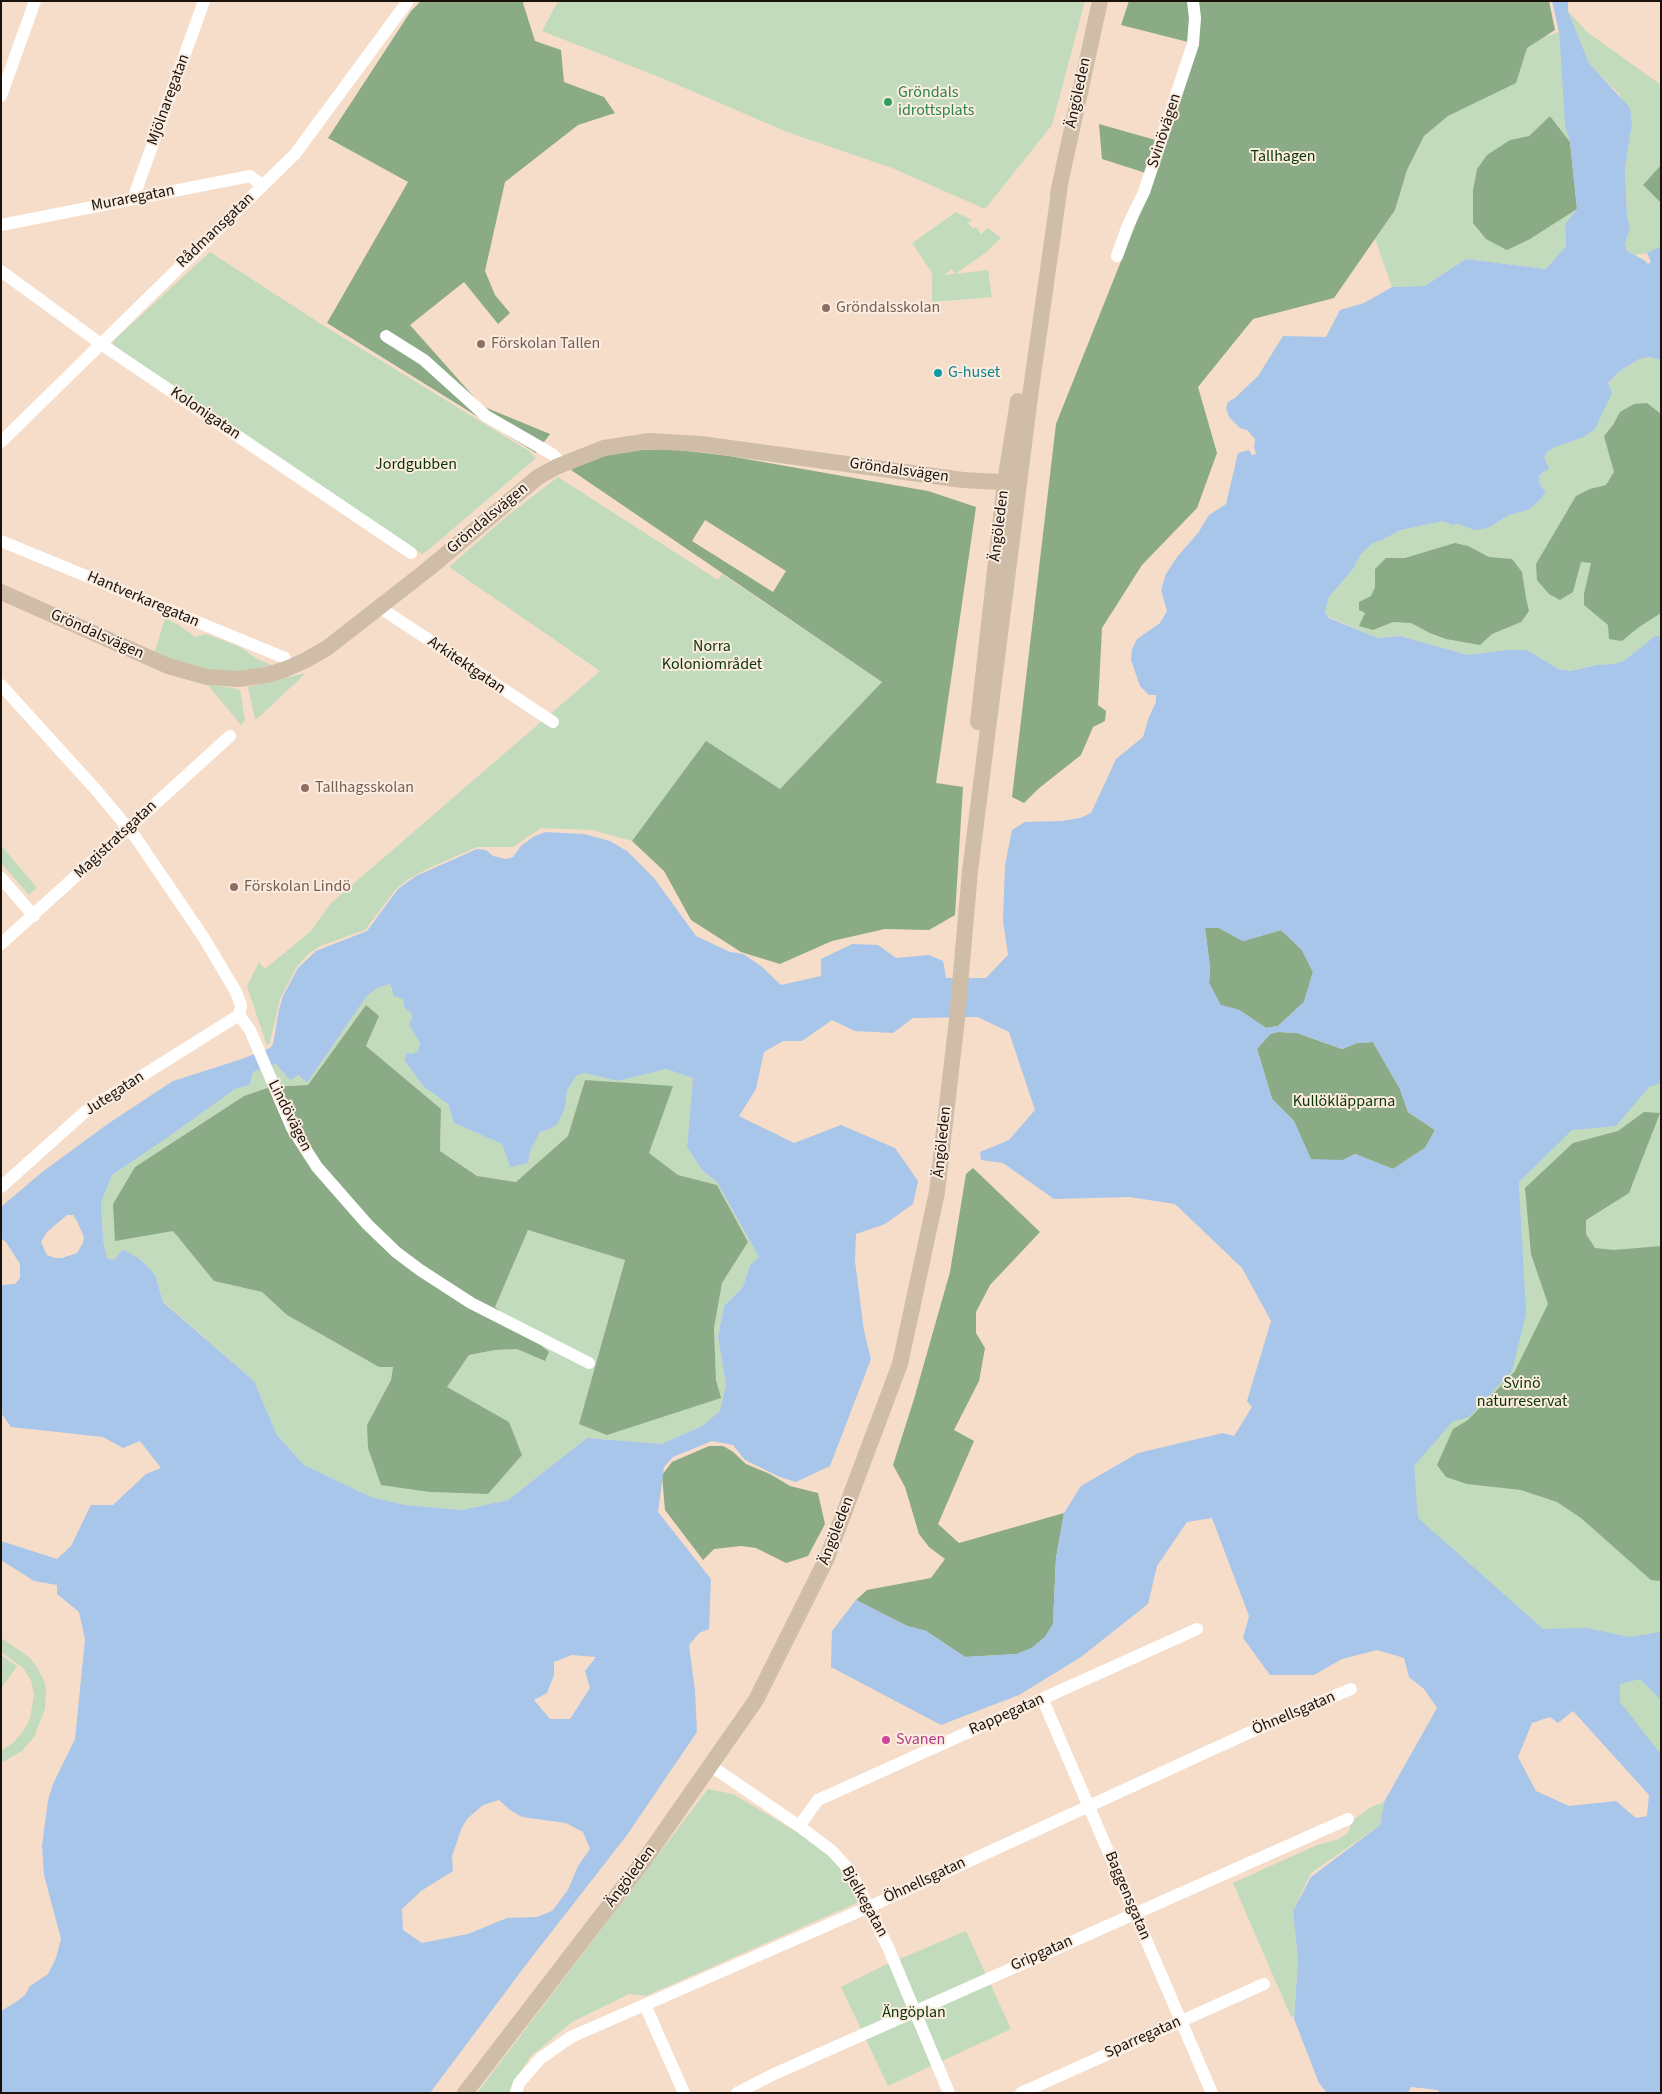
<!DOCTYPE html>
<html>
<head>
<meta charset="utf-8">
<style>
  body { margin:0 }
  #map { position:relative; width:1662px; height:2094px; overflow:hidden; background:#f6ddc9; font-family:"Source Sans 3",sans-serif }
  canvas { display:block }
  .frame { position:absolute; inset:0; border:2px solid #19110a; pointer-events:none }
</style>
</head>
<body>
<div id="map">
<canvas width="1662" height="2094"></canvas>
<div class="frame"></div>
</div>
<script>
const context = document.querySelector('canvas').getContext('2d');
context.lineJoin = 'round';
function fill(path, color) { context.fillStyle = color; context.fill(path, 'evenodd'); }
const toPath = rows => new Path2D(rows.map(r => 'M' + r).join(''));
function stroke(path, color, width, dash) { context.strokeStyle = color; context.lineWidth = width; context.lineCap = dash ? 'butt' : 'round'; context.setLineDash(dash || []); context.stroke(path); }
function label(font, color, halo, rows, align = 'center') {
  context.font = font + ' "Source Sans 3",sans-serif'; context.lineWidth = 4; context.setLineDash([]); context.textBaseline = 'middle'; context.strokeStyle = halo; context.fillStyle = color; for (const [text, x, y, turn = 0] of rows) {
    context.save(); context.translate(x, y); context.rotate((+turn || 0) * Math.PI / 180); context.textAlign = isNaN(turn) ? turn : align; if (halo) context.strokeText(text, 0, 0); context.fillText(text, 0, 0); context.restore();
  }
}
fill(toPath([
  [558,1,1085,1,1052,125,985,209,892,168,787,132,664,79,542,31],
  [1568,11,1587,32,1661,85,1661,165,1643,185,1661,203,1661,246,1647,253,1634,255,1627,251,1625,244,1630,227,1627,217,1625,168,1632,124,1620,95,1589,63],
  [1559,32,1565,125,1570,142,1550,116,1529,136,1510,140,1477,169,1473,190,1473,223,1530,239,1577,209,1565,224,1566,246,1546,269,1466,259,1425,286,1392,287,1375,239,1395,210,1407,170,1424,136,1448,116,1515,83,1527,48,1544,37],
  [956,212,972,220,968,223,973,229,976,227,981,234,988,228,1001,238,985,253,955,274,952,269,944,275,988,270,992,297,932,302,932,273,912,243],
  [210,252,321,324,529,451,536,458,427,551,422,554,413,548,116,349,112,342],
  [1649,357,1661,360,1661,636,1655,636,1625,660,1615,664,1597,665,1570,671,1484,653,1468,655,1400,636,1378,638,1329,617,1325,612,1329,597,1353,569,1361,554,1373,543,1382,540,1401,530,1443,521,1452,525,1459,524,1474,529,1488,528,1509,515,1528,510,1537,503,1546,493,1539,483,1539,476,1545,472,1544,458,1547,452,1554,447,1584,437,1595,429,1608,384,1620,371,1639,359],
  [558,477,718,580,722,574,882,682,780,789,706,742,632,841,592,830,541,828,513,847,477,847,429,868,407,880,396,889,365,930,320,946,307,955,296,968,280,999,270,1042,267,1046,247,986,259,962,265,969,311,931,330,904,600,671,449,567,507,516],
  [165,618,177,624,195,637,206,634,240,647,257,659,271,665,247,672,216,671,171,660,155,651],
  [306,673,257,719,255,719,248,687],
  [208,685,234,688,240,690,245,720,241,725],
  [1,845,37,888,29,895,1,863],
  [1661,921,1661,1758,1428,1550,1366,1362,1522,1240,1519,1182,1535,1166],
  [390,984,391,990,403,999,404,1007,411,1013,412,1019,409,1024,420,1044,418,1051,405,1061,424,1087,448,1104,454,1123,502,1144,507,1159,528,1163,530,1151,540,1132,548,1130,565,1109,567,1090,576,1076,584,1073,618,1081,666,1069,693,1078,687,1147,702,1170,717,1182,759,1257,750,1265,743,1287,724,1306,718,1337,726,1385,720,1411,702,1426,662,1444,587,1438,508,1500,462,1510,406,1505,371,1497,304,1465,277,1435,254,1381,163,1301,156,1277,149,1268,140,1259,121,1251,114,1260,107,1258,103,1240,101,1203,112,1175,171,1135,235,1089,250,1085,253,1072,276,1064,290,1080,297,1075,307,1083,366,997,377,988],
  [366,1005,379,1016,366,1046,441,1109,440,1151,477,1176,516,1182,568,1136,585,1080,672,1087,649,1153,678,1175,717,1185,748,1242,722,1283,714,1328,716,1380,720,1398,579,1424,625,1259,528,1230,495,1307,549,1352,545,1361,517,1349,495,1350,469,1355,446,1387,509,1422,522,1455,487,1494,430,1492,367,1425,391,1380,393,1367,379,1367,287,1315,262,1292,214,1281,173,1231,135,1167,244,1096,270,1087,308,1085],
  [1,1638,29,1657,37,1667,45,1683,46,1694,45,1709,34,1737,22,1751,1,1763,1,1751,14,1742,24,1730,30,1719,34,1694,31,1680,23,1668,1,1652],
  [1,1655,17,1666,1,1689],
  [708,1789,733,1794,832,1853,861,1901,646,1996,629,1994,572,2022,531,2056,512,2084,509,2093,477,2093],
  [1384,1802,1380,1825,1311,1873,1293,1911,1298,1960,1294,2016,1291,2017,1233,1883,1317,1845,1339,1839,1348,1833,1352,1821,1371,1807],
  [966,1931,1011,2029,888,2086,841,1987,883,1966]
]), '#c1dbbc');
fill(toPath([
  [421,1,524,1,523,3,535,41,561,50,564,82,604,97,615,113,578,125,505,182,485,271,495,295,510,313,498,324,464,282,410,325,482,406,550,434,536,453,327,323,408,182,328,138,411,11],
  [1129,1,1549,1,1555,30,1527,48,1516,83,1448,116,1424,136,1407,170,1395,210,1334,298,1253,319,1198,387,1217,453,1197,508,1142,565,1102,628,1098,705,1106,711,1105,721,1093,727,1081,755,1038,789,1024,803,1012,797,1056,424,1155,176,1102,159,1099,124,1159,141,1192,43,1121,25],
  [1550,116,1570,142,1577,209,1530,239,1507,250,1486,239,1473,223,1473,190,1477,169,1487,155,1510,140,1529,136],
  [1661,165,1661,203,1643,185],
  [1647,403,1661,414,1661,613,1639,627,1622,641,1609,639,1608,625,1584,605,1584,594,1591,563,1581,562,1573,592,1560,600,1549,594,1537,580,1536,564,1576,496,1590,489,1606,485,1614,472,1604,436,1613,425,1620,412,1634,404],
  [672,449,729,456,928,491,976,507,936,783,963,787,955,915,929,930,885,929,832,941,780,964,741,952,691,920,664,871,632,841,706,741,780,789,882,682,571,470,575,467,604,456,639,450],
  [705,520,786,571,773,592,692,541],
  [1455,543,1468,546,1489,557,1512,559,1522,572,1526,598,1529,611,1521,622,1492,634,1480,645,1446,639,1430,633,1411,623,1393,622,1373,630,1359,626,1365,613,1359,610,1359,602,1371,596,1375,587,1375,569,1386,558,1405,558],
  [1205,928,1219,928,1243,941,1281,930,1302,950,1313,972,1304,1002,1278,1026,1266,1028,1239,1010,1220,1005,1209,983,1210,968],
  [366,1005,379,1016,366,1046,441,1109,440,1151,477,1176,516,1182,568,1136,585,1080,673,1086,649,1153,678,1175,717,1185,748,1242,722,1283,714,1328,716,1380,721,1398,607,1435,579,1424,625,1260,528,1230,495,1307,549,1352,545,1361,517,1349,495,1350,469,1355,447,1387,509,1422,522,1455,488,1494,430,1492,381,1485,368,1448,367,1425,391,1380,393,1367,379,1367,287,1315,262,1292,214,1281,173,1231,115,1241,113,1204,135,1167,244,1096,270,1087,308,1085],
  [1278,1032,1297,1033,1342,1049,1357,1043,1373,1042,1400,1089,1408,1112,1435,1130,1425,1148,1393,1169,1355,1154,1343,1160,1311,1160,1294,1121,1272,1099,1257,1049,1270,1034],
  [1644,1112,1660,1113,1629,1193,1586,1220,1586,1234,1595,1248,1614,1250,1661,1246,1661,1581,1651,1580,1581,1518,1557,1502,1521,1490,1467,1484,1446,1477,1437,1465,1453,1429,1468,1420,1515,1371,1548,1304,1531,1254,1525,1188,1573,1143,1618,1131],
  [973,1168,1040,1232,990,1285,976,1312,976,1333,985,1348,979,1381,954,1430,974,1441,938,1524,959,1543,1064,1513,1056,1558,1053,1624,1045,1637,1032,1648,1017,1654,965,1657,926,1631,907,1626,856,1600,867,1590,931,1578,945,1559,929,1547,919,1534,905,1487,893,1465,914,1399,950,1272,966,1174],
  [709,1446,723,1446,732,1451,746,1464,770,1474,790,1486,818,1493,825,1524,808,1556,786,1563,756,1548,741,1546,714,1549,703,1560,665,1510,662,1475,672,1462]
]), '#8baa86');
fill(toPath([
  [1552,1,1568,1,1568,11,1589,63,1630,108,1632,124,1625,168,1627,217,1630,227,1625,244,1627,251,1644,260,1648,264,1651,262,1647,253,1661,246,1661,360,1649,357,1639,359,1620,371,1608,383,1612,393,1595,429,1584,437,1555,447,1547,452,1544,458,1549,468,1539,476,1539,483,1546,493,1537,503,1528,510,1509,515,1488,528,1474,530,1459,524,1452,525,1443,521,1401,530,1382,540,1373,543,1361,554,1353,569,1329,597,1325,612,1329,618,1378,638,1400,636,1468,655,1507,650,1527,650,1558,669,1570,671,1597,665,1615,664,1625,660,1655,636,1661,636,1661,1083,1649,1087,1616,1126,1572,1130,1519,1182,1526,1314,1512,1371,1469,1417,1453,1421,1414,1466,1418,1518,1543,1629,1587,1628,1629,1637,1661,1632,1661,1700,1640,1679,1620,1684,1620,1702,1658,1751,1661,1750,1661,2093,1439,2093,1438,2090,1411,2087,1408,2093,1327,2093,1319,2083,1294,2019,1298,1960,1293,1911,1311,1877,1380,1825,1384,1802,1437,1708,1424,1689,1409,1677,1404,1658,1377,1650,1342,1659,1314,1675,1270,1675,1243,1638,1249,1616,1212,1518,1187,1522,1157,1566,1148,1604,1081,1657,1019,1695,941,1725,831,1667,832,1631,856,1600,907,1626,926,1631,965,1657,1017,1654,1032,1648,1045,1637,1053,1624,1056,1558,1064,1513,1081,1486,1138,1453,1223,1433,1234,1436,1252,1407,1247,1401,1271,1321,1242,1268,1175,1204,1129,1197,1054,1199,1003,1163,981,1160,980,1152,1009,1140,1035,1110,1009,1032,978,1017,913,1018,893,1033,855,1031,832,1020,802,1041,783,1041,764,1052,756,1089,739,1116,794,1143,841,1125,895,1148,918,1181,913,1204,885,1224,856,1234,855,1261,864,1331,871,1359,830,1466,796,1482,780,1477,745,1460,733,1445,712,1441,673,1457,664,1467,658,1512,711,1579,709,1629,699,1633,689,1645,695,1690,697,1732,627,1835,525,1966,430,2093,1,2093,1,2011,16,2002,25,1995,30,1986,48,1974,56,1958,61,1939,44,1875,42,1846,48,1800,53,1784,75,1739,85,1639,79,1612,57,1594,57,1585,34,1581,1,1560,1,1541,57,1559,71,1546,91,1505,113,1505,146,1474,161,1468,140,1441,123,1448,103,1437,11,1427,1,1413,1,1285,15,1284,20,1278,20,1264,6,1242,1,1239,1,1207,41,1173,109,1123,173,1081,242,1059,270,1048,273,1044,279,1010,283,996,298,968,316,951,367,931,398,889,416,876,477,849,486,850,493,856,506,859,513,857,521,846,533,837,545,832,584,834,610,841,627,851,654,878,696,936,730,952,743,954,761,966,781,985,821,976,821,959,852,944,878,945,896,958,929,955,943,961,946,978,986,978,1008,955,1003,921,1005,866,1012,830,1025,822,1062,821,1080,818,1091,813,1116,759,1143,737,1149,717,1156,702,1156,695,1149,695,1140,686,1131,660,1132,649,1137,639,1160,623,1167,611,1161,590,1166,574,1177,557,1198,533,1209,515,1226,504,1238,453,1249,450,1252,455,1256,454,1254,447,1255,439,1247,430,1240,428,1229,417,1226,408,1228,402,1235,398,1258,376,1283,336,1326,337,1340,310,1364,303,1392,287,1425,286,1466,259,1546,269,1566,246,1565,224,1577,209,1570,142,1565,126,1559,32],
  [1205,928,1219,928,1243,941,1281,930,1302,950,1313,972,1304,1002,1278,1026,1266,1028,1239,1010,1221,1005,1209,983,1210,968],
  [390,984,394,996,403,999,404,1007,411,1013,412,1019,409,1024,420,1044,418,1051,412,1054,406,1053,405,1061,424,1087,448,1104,454,1123,502,1144,510,1167,528,1163,530,1151,540,1132,548,1130,557,1124,565,1109,567,1090,576,1076,584,1073,618,1081,666,1069,693,1078,687,1147,702,1170,717,1182,759,1257,750,1265,743,1287,724,1306,718,1337,726,1385,720,1411,702,1426,662,1444,587,1438,508,1500,462,1510,406,1505,371,1497,304,1465,277,1435,254,1381,163,1302,156,1277,149,1268,140,1259,124,1250,121,1251,114,1260,107,1258,103,1240,101,1203,112,1175,171,1135,235,1089,250,1085,253,1072,276,1064,290,1080,298,1075,307,1083,366,997,377,988],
  [1278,1032,1297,1033,1342,1049,1357,1043,1373,1042,1400,1089,1408,1112,1435,1130,1425,1148,1393,1169,1355,1154,1343,1160,1311,1159,1294,1121,1272,1099,1257,1049,1270,1034],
  [67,1215,73,1215,77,1221,84,1237,83,1243,77,1253,62,1258,55,1258,47,1255,41,1242,47,1232],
  [572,1655,596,1657,585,1671,590,1688,570,1719,550,1719,534,1700,547,1693,554,1675,554,1662],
  [1573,1711,1649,1795,1647,1816,1636,1818,1616,1801,1569,1806,1536,1791,1518,1757,1532,1723,1550,1717,1558,1723],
  [499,1800,510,1810,522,1817,566,1823,583,1832,590,1849,578,1866,568,1890,552,1911,537,1917,507,1918,468,1934,422,1943,403,1930,402,1909,421,1891,453,1871,452,1856,462,1827,468,1818,483,1805]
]), '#a8c5ea');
stroke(toPath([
  [1,96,35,1],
  [133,199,204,1],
  [1,225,250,176,262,185],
  [1117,256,1128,225,1144,192,1193,44,1195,18,1193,1],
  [1,271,101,344,411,553],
  [386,336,424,360,486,416,552,454,562,464],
  [1,442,295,154,408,1],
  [1,541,285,658],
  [381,606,385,611,553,722],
  [1,685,97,791,136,838,204,938,236,992,241,1006,239,1015,250,1030,292,1128,317,1167,367,1224,396,1252,420,1270,471,1303,589,1363],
  [1,878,34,916],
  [1,944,230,736],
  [1,1187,86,1111,239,1015],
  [1043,1700,1212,2093],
  [711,1766,799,1826,832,1851,845,1865,855,1881,888,1947,949,2093],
  [799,1826,818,1800,1197,1629],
  [645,2005,684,2093],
  [516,2093,519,2083,541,2058,571,2037,869,1907,1246,1734,1351,1689],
  [737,2093,772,2075,1348,1819],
  [1021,2093,1264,1984]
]), '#fff', 12);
stroke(toPath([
  [1058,193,1100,1],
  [1,592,168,666,207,677,238,679,267,675,286,669,306,660,327,648,427,570,538,477,556,467,604,448,649,441,701,444,963,480,1018,483],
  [978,722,1005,482,1018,401],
  [465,2093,645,1859,756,1700,827,1558,900,1364,937,1192,957,1019,970,871,1031,389,1060,185]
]), '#d0bda7', 16);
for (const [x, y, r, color] of [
  [888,102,5,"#2e9e5b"],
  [826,308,5,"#8d6e63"],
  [481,344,5,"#8d6e63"],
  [938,373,5,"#0f9aa8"],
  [305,788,5,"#8d6e63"],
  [234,887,5,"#8d6e63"],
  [886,1740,5,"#d1479c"]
]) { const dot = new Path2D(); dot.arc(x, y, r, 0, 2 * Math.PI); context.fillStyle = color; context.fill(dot); stroke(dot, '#fbece0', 2); }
label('16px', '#27864d', '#fbece0', [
  ["Gröndals",898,93],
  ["idrottsplats",898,111]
], 'left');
label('16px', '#19110a', '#fbece0', [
  ["Ängöleden",1079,93,-78],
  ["Mjölnaregatan",169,100,-70],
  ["Svinövägen",1165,131,-72],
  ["Muraregatan",133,199,-11],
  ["Rådmansgatan",216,231,-44],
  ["Kolonigatan",205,414,34],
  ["Gröndalsvägen",899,471,8],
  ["Gröndalsvägen",488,519,-40],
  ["Ängöleden",1000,526,-83],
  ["Hantverkaregatan",143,600,23],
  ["Gröndalsvägen",97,635,24],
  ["Arkitektgatan",466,666,34],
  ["Magistratsgatan",116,840,-43],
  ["Jutegatan",115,1094,-33],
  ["Lindövägen",289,1116,63],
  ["Ängöleden",943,1142,-84],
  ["Ängöleden",837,1531,-69],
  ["Öhnellsgatan",1294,1714,-23],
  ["Rappegatan",1007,1715,-24],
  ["Ängöleden",631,1877,-53],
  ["Öhnellsgatan",925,1881,-25],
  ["Baggensgatan",1127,1896,67],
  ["Bjelkegatan",864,1902,61],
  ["Gripgatan",1042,1954,-24],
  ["Sparregatan",1143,2038,-24]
]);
label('16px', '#083502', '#fbece0', [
  ["Tallhagen",1283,157],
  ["Jordgubben",416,465],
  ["Norra",712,647],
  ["Koloniområdet",712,665],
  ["Kullökläpparna",1344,1102],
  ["Svinö",1522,1384],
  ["naturreservat",1522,1402],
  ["Ängöplan",914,2013]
]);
label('16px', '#785e54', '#fbece0', [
  ["Gröndalsskolan",836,308],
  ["Förskolan Tallen",491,344],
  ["Tallhagsskolan",315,788],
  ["Förskolan Lindö",244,887]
], 'left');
label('16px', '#0d838f', '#fbece0', [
  ["G-huset",948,373]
], 'left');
label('16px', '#b23c85', '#fbece0', [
  ["Svanen",896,1740]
], 'left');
</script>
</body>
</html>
